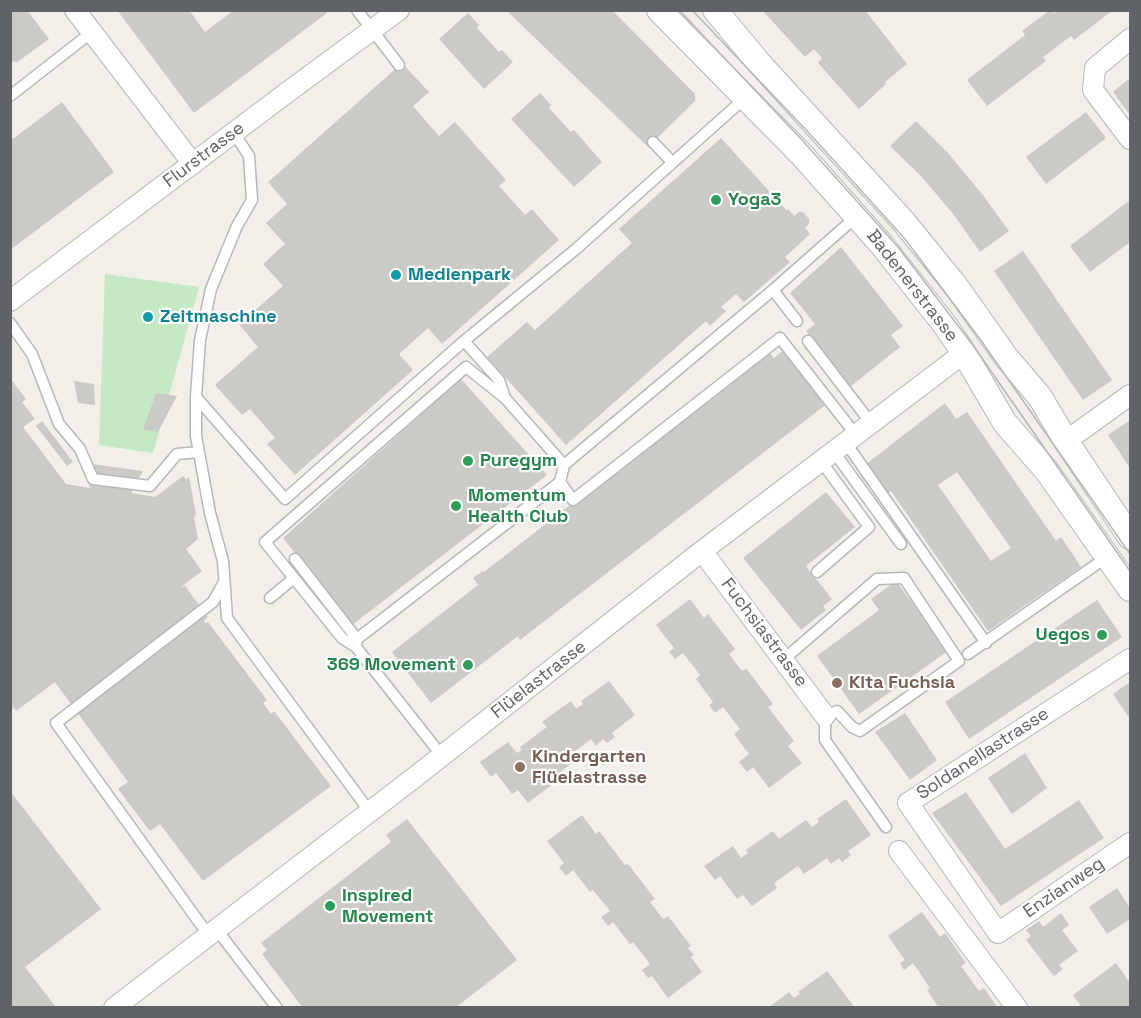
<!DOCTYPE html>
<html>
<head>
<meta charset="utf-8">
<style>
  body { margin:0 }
  #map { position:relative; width:1141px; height:1018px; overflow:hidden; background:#f1efe8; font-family:"Space Grotesk",sans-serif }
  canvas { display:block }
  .frame { position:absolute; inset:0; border:12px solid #5f6368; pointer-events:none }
</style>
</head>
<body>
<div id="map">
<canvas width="1141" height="1018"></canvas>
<div class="frame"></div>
</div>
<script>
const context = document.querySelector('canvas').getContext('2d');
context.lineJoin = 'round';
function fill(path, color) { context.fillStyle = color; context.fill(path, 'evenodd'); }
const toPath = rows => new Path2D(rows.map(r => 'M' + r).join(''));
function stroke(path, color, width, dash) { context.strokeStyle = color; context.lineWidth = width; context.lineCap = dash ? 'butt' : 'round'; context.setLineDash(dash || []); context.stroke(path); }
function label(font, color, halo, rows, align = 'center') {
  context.font = font + ' "Space Grotesk",sans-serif'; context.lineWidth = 4.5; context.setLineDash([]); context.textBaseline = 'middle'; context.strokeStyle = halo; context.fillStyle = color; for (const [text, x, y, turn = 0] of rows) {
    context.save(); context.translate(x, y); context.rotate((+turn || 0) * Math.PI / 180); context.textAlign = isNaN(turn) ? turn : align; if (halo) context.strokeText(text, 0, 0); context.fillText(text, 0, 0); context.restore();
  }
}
fill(toPath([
  [105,274,199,287,153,453,99,445]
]), '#c5e8c5');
fill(toPath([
  [10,10,27,10,49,39,16,63,14,61,10,63],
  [117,10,189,10,205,32,234,10,325,10,327,13,194,113],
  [506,10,612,10,695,94,695,101,648,147],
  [762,10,865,10,907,64,885,82,886,84,859,109,818,63,822,58,814,49,805,57],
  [1050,10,1055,13,1058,10,1113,10,1074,40,1071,36,1043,57,1046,61,987,106,967,80,1025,35,1022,31],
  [468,13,479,25,477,28,499,52,502,50,513,62,484,89,439,39],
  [402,63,429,92,413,106,439,136,455,122,506,180,499,186,525,215,532,209,559,240,442,344,428,328,399,354,413,370,295,475,267,444,275,438,250,409,242,415,215,385,258,347,239,324,283,286,263,264,285,244,266,223,287,204,268,182],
  [1130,78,1130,115,1113,92],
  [540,93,551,105,549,108,571,132,574,130,602,162,574,187,511,119],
  [62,102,114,172,10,250,10,141],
  [1086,112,1106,138,1046,184,1026,157],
  [916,121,947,152,982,194,1009,231,980,252,954,215,921,176,890,146],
  [721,138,787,211,788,209,794,216,799,212,803,212,809,219,809,224,805,228,810,234,785,257,790,262,744,302,736,294,721,307,726,311,710,326,706,321,566,445,487,357,527,322,535,330,632,243,619,229],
  [1130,200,1130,242,1090,272,1070,246],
  [841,247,903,326,891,335,900,347,850,387,806,331,815,324,790,293],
  [1023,251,1112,380,1083,400,994,271],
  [785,349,828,403,529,633,520,640,518,636,431,703,392,652,478,585,473,578,483,571,484,572,768,351,774,358],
  [10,378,26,399,22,402,35,419,23,427,66,484,90,488,84,463,143,471,131,493,155,497,183,476,186,479,189,477,196,514,194,517,198,539,186,549,202,571,180,588,185,586,208,617,204,621,206,623,208,622,267,700,263,703,271,714,274,711,331,786,203,881,160,824,150,831,118,789,128,782,55,682,16,711,14,708,10,710],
  [461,379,547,475,352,625,283,538],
  [74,381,94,384,95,405,78,403],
  [156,393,177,396,158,432,143,430],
  [945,403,956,419,967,412,1056,541,1061,537,1081,567,988,631,891,491,886,495,865,465],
  [957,472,1011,548,991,561,938,485],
  [1130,420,1130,468,1108,435],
  [42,421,73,462,67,466,36,426],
  [826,492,855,527,806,566,832,599,823,606,826,610,801,630,743,558],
  [896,581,948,651,859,714,817,656,879,610,871,599],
  [690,599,704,618,708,614,735,649,729,654,742,671,746,668,773,704,768,707,794,741,788,746,802,763,769,788,753,767,747,772,739,762,749,754,734,734,740,729,723,707,715,713,709,705,713,702,696,679,700,675,683,653,675,659,669,652,674,648,656,625],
  [1097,600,1122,637,969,739,945,702],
  [609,681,635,715,612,733,615,737,607,743,603,739,596,746,591,739,569,756,574,762,551,778,554,783,528,803,518,790,512,794,496,773,491,777,480,762,508,742,517,753,522,750,520,747,547,727,542,722,571,701,576,709,583,704,581,701],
  [1130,682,1130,719,1113,694],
  [905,713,937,760,910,780,875,732],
  [1025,753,1047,788,1012,814,988,778],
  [10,791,101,909,25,967,55,1006,53,1008,10,1008],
  [966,792,1005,849,1079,800,1104,838,1001,906,932,813],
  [846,799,871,835,848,851,851,855,842,862,839,858,831,864,827,858,804,874,798,866,774,883,777,888,752,906,743,895,737,899,720,876,715,880,704,866,733,846,741,858,748,853,746,850,773,831,779,839,806,820,812,827,819,822,817,819],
  [582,815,596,834,599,831,625,865,628,864,655,899,650,902,663,919,668,916,691,946,688,948,694,955,691,957,702,972,668,998,652,976,648,978,642,970,650,964,633,942,630,944,613,922,608,926,601,917,610,911,593,890,590,892,573,870,566,876,559,867,564,863,547,841],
  [407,819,517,960,455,1008,303,1008,262,954,267,950,261,943,391,842,386,835],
  [1117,888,1130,908,1130,919,1107,934,1089,907],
  [922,912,940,937,945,933,966,963,961,966,979,991,984,988,998,1008,939,1008,927,990,930,988,913,963,904,970,900,963,905,960,888,936],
  [1061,913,1069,925,1062,930,1078,951,1059,965,1063,969,1054,976,1026,940,1031,936,1026,930,1039,921,1043,927],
  [1116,963,1130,983,1130,1008,1082,1008,1073,995],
  [827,971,853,1005,850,1008,768,1008,789,992,794,998,800,994,798,992]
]), '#cccac5');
const service = toPath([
  [357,10,399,65],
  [10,96,92,32],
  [234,133,249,156,252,200,237,226,211,289,200,340,196,397,196,436,210,513,223,561,227,618,370,812],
  [653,142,672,162],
  [773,290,797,321],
  [10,323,32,354,59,424,80,449,93,479,150,486,177,454,199,452],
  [464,341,499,380,505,398,564,465],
  [808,341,871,423],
  [196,397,285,499,464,341,576,249,745,98],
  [846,443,986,643],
  [834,452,901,544],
  [560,482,573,500,780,338,856,435],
  [295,559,357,639],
  [817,572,869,527,821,461],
  [270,598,294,578],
  [356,647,342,638,265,542,466,367,505,398],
  [968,654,1107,557],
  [783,660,877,579,904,578,959,661,860,731,852,727,837,711,825,716,825,740,886,827],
  [442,756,356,647,357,639,560,482,564,465,773,290,857,216],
  [217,930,277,1008],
  [209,936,56,723,213,602,224,582]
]);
const minor = toPath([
  [75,10,193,164],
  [1130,39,1095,68,1093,90,1130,139],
  [10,301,285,94,399,10],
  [1066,441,1130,395],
  [702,551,825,716],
  [1130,659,908,803,998,933,1130,843],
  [899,851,1017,1008],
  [114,1008,415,777,702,551,964,353]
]);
const tertiary = toPath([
  [659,10,802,155,882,245,945,325,964,353,1005,423,1047,471,1130,589],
  [715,10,759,63,903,221,955,285,1006,357,1040,397,1066,441,1130,537]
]);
stroke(service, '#b5b8bc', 13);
stroke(minor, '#b5b8bc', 22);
stroke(tertiary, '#b5b8bc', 26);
stroke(service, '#fff', 10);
stroke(minor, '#fff', 20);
stroke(tertiary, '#fff', 24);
stroke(toPath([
  [679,10,802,140,898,247,972,344,1130,571],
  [692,10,809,133,905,239,980,339,1130,554]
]), '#b6b7b8', 1.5);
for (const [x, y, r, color] of [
  [716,200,6,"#2e9e5b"],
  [396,275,6,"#0f9aa8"],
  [148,317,6,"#0f9aa8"],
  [468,461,6,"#2e9e5b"],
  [456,506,6,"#2e9e5b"],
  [1102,635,6,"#2e9e5b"],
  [468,665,6,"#2e9e5b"],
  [837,683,6,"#8d6e63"],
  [520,767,6,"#8d6e63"],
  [330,906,6,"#2e9e5b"]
]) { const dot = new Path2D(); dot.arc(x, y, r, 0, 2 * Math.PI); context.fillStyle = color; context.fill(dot); stroke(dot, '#fff', 2); }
label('18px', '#5f6368', '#fff', [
  ["Flurstrasse",204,155,-37],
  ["Badenerstrasse",912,286,52],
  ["Fuchsiastrasse",764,633,53],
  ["Flüelastrasse",539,680,-38],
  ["Soldanellastrasse",983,754,-33],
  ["Enzianweg",1064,888,-34]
]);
label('bold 18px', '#27864d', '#fff', [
  ["Yoga3",728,200],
  ["Puregym",480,461],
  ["Momentum",468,496],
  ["Health Club",468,517],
  ["Uegos",1090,635,"right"],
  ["369 Movement",456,665,"right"],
  ["Inspired",342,896],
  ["Movement",342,917]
], 'left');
label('bold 18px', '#0d838f', '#fff', [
  ["Medienpark",408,275],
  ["Zeitmaschine",160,317]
], 'left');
label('bold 18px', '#785e54', '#fff', [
  ["Kita Fuchsia",849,683],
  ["Kindergarten",532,757],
  ["Flüelastrasse",532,778]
], 'left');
</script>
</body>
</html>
